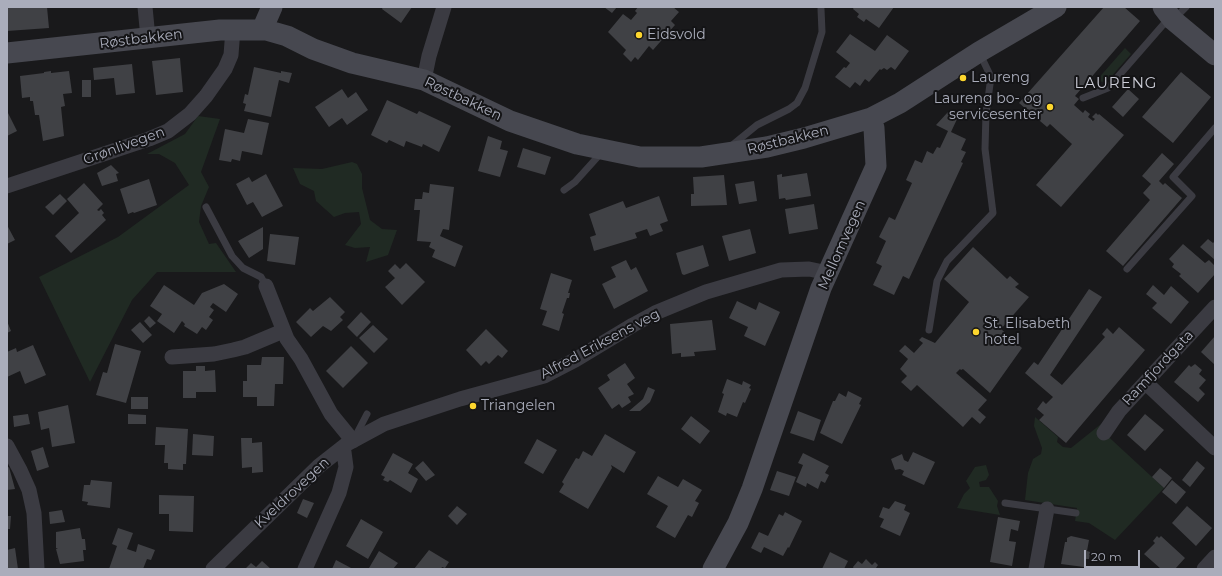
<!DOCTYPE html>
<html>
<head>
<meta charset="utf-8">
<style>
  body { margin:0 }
  #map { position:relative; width:1222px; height:576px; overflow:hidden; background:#19191b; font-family:Montserrat,sans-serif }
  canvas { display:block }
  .frame { position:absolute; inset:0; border:8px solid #aaadbb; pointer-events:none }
  .scale { position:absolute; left:1084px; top:550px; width:56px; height:18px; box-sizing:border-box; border:2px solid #aaadbb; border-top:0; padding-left:5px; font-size:12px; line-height:14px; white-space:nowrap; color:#aaadbb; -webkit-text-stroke:3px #141416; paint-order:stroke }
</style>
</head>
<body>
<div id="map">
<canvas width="1222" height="576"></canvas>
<div class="frame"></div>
<div class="scale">20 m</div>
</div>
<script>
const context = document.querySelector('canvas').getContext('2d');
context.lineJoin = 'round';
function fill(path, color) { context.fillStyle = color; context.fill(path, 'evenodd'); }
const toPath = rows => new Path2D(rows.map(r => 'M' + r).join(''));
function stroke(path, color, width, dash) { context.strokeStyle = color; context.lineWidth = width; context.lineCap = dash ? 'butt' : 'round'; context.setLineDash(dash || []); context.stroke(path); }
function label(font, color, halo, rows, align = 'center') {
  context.font = font + ' Montserrat,sans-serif'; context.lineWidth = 4; context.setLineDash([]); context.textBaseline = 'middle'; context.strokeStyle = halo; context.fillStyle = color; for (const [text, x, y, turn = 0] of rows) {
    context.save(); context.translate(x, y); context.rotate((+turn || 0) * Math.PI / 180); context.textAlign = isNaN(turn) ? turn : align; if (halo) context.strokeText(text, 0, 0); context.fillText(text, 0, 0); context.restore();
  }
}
fill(toPath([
  [1125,48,1131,54,1110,78,1104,82,1096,81],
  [198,116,220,119,201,172,209,187,201,206,199,222,209,244,216,243,236,272,157,272,132,300,90,382,39,277,118,237,189,185,175,163,159,154,147,154,185,134],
  [352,162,357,164,362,174,362,188,370,220,382,229,397,230,388,255,366,262,370,247,355,248,345,245,361,224,359,212,345,213,334,217,316,201,314,191,300,184,293,168,322,169],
  [1035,417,1058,437,1057,442,1063,447,1071,448,1101,424,1100,429,1164,488,1115,540,1089,523,1075,521,1077,508,1025,500,1028,473,1033,459,1041,454,1042,448,1034,426],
  [986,465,989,475,986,480,979,482,980,487,989,487,998,501,997,506,1000,515,957,508,964,494,970,488,966,481,975,467]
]), '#202a23');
fill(toPath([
  [7,7,47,7,49,28,7,31],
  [383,7,412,7,401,23,382,9],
  [604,7,617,7,612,13],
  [638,7,673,7,679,12,671,21,675,25,653,50,649,46,638,60,635,57,631,62,623,54,626,50,608,32,623,14,631,20,637,13,635,11],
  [854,7,894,7,879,28,866,19,864,22,857,17,859,14,853,9],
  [1104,7,1124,7,1140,21,1075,96,1079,99,1074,105,1083,113,1085,110,1090,114,1088,117,1093,121,1095,119,1092,117,1096,113,1098,115,1099,114,1124,135,1061,207,1036,185,1072,144,1050,124,1047,127,1019,103],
  [850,34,875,51,887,35,909,51,895,70,891,67,887,70,884,68,881,70,880,69,869,82,865,79,860,86,855,82,850,88,835,77,844,67,846,68,850,63,836,52],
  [180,58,183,92,156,95,152,61],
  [132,64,135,93,116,95,114,78,94,80,93,68],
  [254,67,281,73,281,71,292,73,289,83,279,80,271,117,244,111,246,104,243,103,245,94,248,95],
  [51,71,51,73,69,71,72,93,63,94,65,106,61,107,64,136,43,141,39,115,35,115,33,101,30,101,30,97,22,98,20,76,44,73,44,72],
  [1181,72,1211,97,1173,143,1142,117],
  [82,80,91,80,91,97,82,97],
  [342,89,348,98,356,92,368,110,347,125,342,118,329,127,315,107],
  [1128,89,1139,99,1123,117,1112,107],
  [387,100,417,114,419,111,451,126,439,152,423,144,422,147,406,141,404,147,389,140,387,143,371,135],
  [7,111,17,131,7,136],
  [948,112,958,117,951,132,966,139,961,150,966,152,961,162,963,163,909,279,903,276,894,295,873,285,882,266,876,263,886,241,879,237,889,217,895,220,912,183,906,180,915,160,922,163,927,151,933,154,937,147,940,148,948,131,936,125],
  [248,119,269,123,262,155,242,151,240,161,232,159,231,162,219,160,225,129,244,133],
  [488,136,502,141,500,149,508,151,500,177,478,171],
  [523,148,551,157,545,175,517,167],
  [1162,153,1174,164,1159,181,1163,185,1165,183,1182,198,1123,266,1106,251,1150,200,1143,193,1151,184,1142,176],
  [111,165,119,173,116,174,118,181,102,186,97,173],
  [807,173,811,196,786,200,785,198,779,199,777,175,782,174,782,177],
  [266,174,283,206,262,217,253,202,247,205,236,184,249,177,252,182],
  [724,175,727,205,691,206,691,194,694,194,693,177],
  [149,179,157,205,134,213,133,212,128,214,120,189],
  [754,181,757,201,739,204,735,184],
  [84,183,103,204,97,210,99,211,101,209,104,213,102,215,106,220,71,253,55,236,79,213,67,199],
  [430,184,454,187,449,230,443,229,440,236,463,246,455,267,432,257,435,250,429,247,431,242,417,241,420,210,414,210,415,199,422,199,423,192,429,193],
  [60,194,67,201,53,215,45,207],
  [659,196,668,221,660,224,663,231,650,236,647,229,635,233,637,238,594,251,590,237,596,235,589,214,623,201,626,208],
  [814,204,818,229,789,234,785,209],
  [7,225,15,240,7,244],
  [263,227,263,249,249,258,238,241],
  [750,229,756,253,729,261,722,236],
  [270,234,299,237,295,265,267,261],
  [1208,239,1213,243,1215,241,1215,260,1200,247],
  [1183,244,1205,263,1209,260,1215,266,1215,274,1198,293,1179,276,1181,274,1172,267,1174,264,1169,259],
  [703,245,709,266,684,275,682,274,676,253],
  [973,247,1007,279,1010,276,1019,284,1015,287,1029,297,1001,329,1022,348,990,393,963,369,961,370,960,369,956,373,987,400,978,410,986,417,980,424,972,417,963,427,917,385,911,391,901,382,907,376,900,369,908,359,899,351,905,345,914,353,923,343,919,340,922,337,935,343,969,302,944,279],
  [626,260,631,270,636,267,648,291,614,309,602,284,616,277,611,267],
  [406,263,425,282,402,305,385,287,395,278,388,271,395,264,400,269],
  [551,273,572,280,568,293,570,293,569,298,567,298,562,313,564,314,559,331,542,325,547,311,540,309],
  [224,284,238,294,226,312,213,303,210,307,214,310,209,317,213,320,206,330,202,327,197,334,184,326,185,324,182,321,174,333,157,321,162,314,150,306,164,285,194,305,202,293],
  [1153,285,1164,295,1171,286,1189,302,1171,324,1152,308,1157,303,1146,294],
  [1089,289,1102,297,1050,375,1062,385,1105,337,1102,334,1107,328,1113,334,1119,327,1145,350,1066,443,1039,420,1044,415,1037,409,1043,401,1046,404,1053,397,1025,373,1034,362,1038,365],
  [330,297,345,312,340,317,343,320,331,331,323,326,311,337,296,322,310,308,313,311],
  [737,301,756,310,759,302,780,312,765,346,744,336,748,327,729,318],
  [361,312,371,322,357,337,347,327],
  [149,316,156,323,150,328,144,321],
  [712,320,716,350,694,352,695,356,681,357,681,353,672,354,670,324],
  [7,321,11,331,7,333],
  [140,322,152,335,143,343,131,330],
  [373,325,388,339,374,353,359,338],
  [486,329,508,351,502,358,498,355,489,364,486,361,481,366,466,350],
  [1215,336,1215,365,1201,352],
  [115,344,141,351,126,403,96,395,103,372,107,373],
  [33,345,46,375,25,384,20,371,7,377,7,352,16,348,17,352],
  [351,346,368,363,343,388,326,371],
  [262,357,284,357,283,384,275,384,274,406,257,406,257,397,243,397,243,381,247,381,247,365,261,365],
  [625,363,635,378,627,384,634,394,628,397,631,402,622,408,619,404,612,409,598,388,610,380,607,375],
  [1195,364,1202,370,1199,374,1206,380,1199,388,1205,394,1198,402,1174,382,1189,365,1191,367],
  [196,366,205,366,205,371,215,370,216,392,196,392,196,398,183,398,183,371,196,371],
  [727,379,742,385,743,381,751,385,749,388,751,389,745,403,743,402,737,417,727,413,726,416,718,412,724,394,722,393],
  [648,387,655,390,650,402,640,411,629,411,643,399],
  [848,391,862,398,859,404,861,405,842,444,820,433,833,401,835,401,839,393,846,397],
  [131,397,148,397,148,409,131,409],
  [68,405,75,443,52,447,49,428,41,430,38,412],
  [798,411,821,420,814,441,790,433],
  [28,414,30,424,14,427,13,416],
  [128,414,146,415,146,424,128,424],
  [1145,414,1164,430,1145,451,1127,435],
  [691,416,710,431,700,444,681,429],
  [156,427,188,429,186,464,183,464,183,470,168,469,168,463,164,463,165,445,155,445],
  [193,434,214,436,213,456,192,455],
  [605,434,636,452,624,473,611,465,612,468,588,509,559,492,564,484,562,482,576,458,579,459,583,451,592,456],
  [241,438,252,438,252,443,262,442,263,472,252,473,252,467,242,468],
  [537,439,557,450,543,474,524,463],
  [43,447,49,467,37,471,31,451],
  [913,452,935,462,924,485,902,475,904,471,900,469,895,470,891,459,902,454,904,460,908,462],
  [393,453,413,464,408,473,418,479,411,493,390,480,388,482,383,480,385,477,381,475],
  [803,453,829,466,825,473,829,475,825,483,821,481,818,489,807,483,806,487,796,482,803,465,798,463],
  [423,461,435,475,426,481,415,468],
  [1197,461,1205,468,1190,487,1182,480],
  [9,467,15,489,7,490,7,468],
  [1160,468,1172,478,1164,488,1152,477],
  [777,471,796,477,789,496,770,490],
  [658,476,678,487,683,479,702,490,695,501,699,503,692,517,688,515,675,538,656,527,668,506,647,494],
  [91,480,112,482,110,508,87,505,88,502,82,501,84,485,90,485],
  [1172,480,1186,492,1176,504,1162,492],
  [159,495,194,496,193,532,169,531,169,514,159,514],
  [303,499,314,503,307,518,297,513],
  [895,501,906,505,904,510,910,513,900,536,880,527,884,519,879,517,883,507,889,509],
  [457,506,467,514,457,525,448,516],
  [1187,506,1212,528,1196,546,1172,523],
  [62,510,65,522,50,524,49,512],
  [785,512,802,521,789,548,788,547,783,556,764,547,761,553,751,548,759,532,768,536,779,514,783,516],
  [7,516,11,516,10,529,7,529],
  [998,517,1020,521,1018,531,1011,529,1009,541,1016,542,1012,566,990,562],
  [361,519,383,532,368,559,346,546],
  [80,528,82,539,85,539,86,550,83,550,84,561,60,564,56,549,58,548,56,548,56,532],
  [118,528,133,533,127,549,136,552,138,544,155,550,151,560,147,559,143,569,109,569,117,546,112,544],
  [1071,536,1089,540,1087,551,1090,552,1089,559,1086,559,1084,567,1061,564,1065,542,1067,542,1067,538],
  [1157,536,1159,538,1161,536,1185,558,1175,569,1161,569,1144,554,1155,543,1153,541],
  [15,548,18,569,7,569,7,550],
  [429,550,449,562,445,568,442,567,441,569,414,569],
  [379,551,398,563,393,569,369,568],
  [830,552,848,561,844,569,822,569],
  [866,559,872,565,875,562,878,565,876,568,877,569,854,569,853,567,858,561,862,564],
  [336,560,353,569,332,569],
  [262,561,271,569,245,569,251,563,256,567]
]), '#404145');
stroke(toPath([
  [1175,18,1186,7],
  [1083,98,1108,88,1169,18],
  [730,147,757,125,789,109,797,103,805,88,822,32,821,9],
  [564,190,575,182,602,152],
  [206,207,232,256,243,268,261,277,266,286],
  [1127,269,1192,196,1173,177,1215,128],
  [929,330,937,281,947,261,993,213,985,149,986,113,991,77,980,54],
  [355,437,367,414],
  [1005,503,1076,513]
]), '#3b3b42', 7);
stroke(toPath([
  [145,7,148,38],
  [424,80,429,56,444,7],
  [7,186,149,139,168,131,190,114,206,96,225,69,231,55,233,29],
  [266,286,287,339,301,359,331,414,353,441],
  [172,357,214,354,233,350,245,347,283,331],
  [1146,383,1215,448],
  [1104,433,1119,411,1215,307],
  [7,446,20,470,29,490,34,513,37,569],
  [213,569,319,466,347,444,384,424,460,399,544,376,575,360,633,325,655,313,706,292,781,270,809,269,828,273],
  [305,569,339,493,346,467,344,452,342,448],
  [1036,569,1047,509],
  [1204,569,1215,557]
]), '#3b3b42', 15);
stroke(toPath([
  [1163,7,1173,20,1215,55],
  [262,30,272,7],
  [7,53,220,30,266,30,287,36,313,49,352,63,424,80,510,121,577,144,640,157,701,157,767,147,804,138,871,118,900,103,979,52,1056,7],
  [713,569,738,523,752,489,821,288,876,166,874,128,871,118]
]), '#474850', 21);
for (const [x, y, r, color] of [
  [639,35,4,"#fdd62e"],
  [963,78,4,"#fdd62e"],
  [1050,107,4,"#fdd62e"],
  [976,332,4,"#fdd62e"],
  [473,406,4,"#fdd62e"]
]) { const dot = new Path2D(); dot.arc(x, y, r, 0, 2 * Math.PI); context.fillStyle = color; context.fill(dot); stroke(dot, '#141416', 1.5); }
label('14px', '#aaadbb', '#141416', [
  ["Eidsvold",647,35],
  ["Laureng",971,78],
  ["Laureng bo- og",1042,99,"right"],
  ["servicesenter",1042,115,"right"],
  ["St. Elisabeth",984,324],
  ["hotel",984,340],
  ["Triangelen",481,406]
], 'left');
label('14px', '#aaadbb', '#141416', [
  ["Røstbakken",141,39,-7],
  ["Røstbakken",463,99,25],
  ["Røstbakken",788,140,-14],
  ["Grønlivegen",124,146,-20],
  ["Mellomvegen",842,245,-66],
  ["Alfred Eriksens veg",600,344,-28],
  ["Ramfjordgata",1158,368,-47],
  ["Kveldrovegen",292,493,-43]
]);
context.letterSpacing = '1px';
label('15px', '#cccdd7', '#141416', [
  ["LAURENG",1116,84]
]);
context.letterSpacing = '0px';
</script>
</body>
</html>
